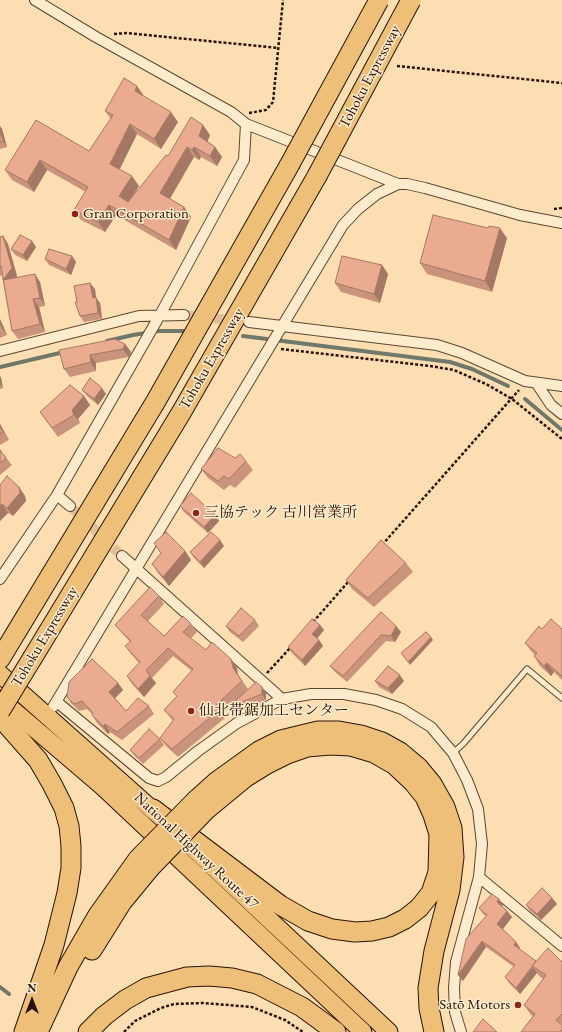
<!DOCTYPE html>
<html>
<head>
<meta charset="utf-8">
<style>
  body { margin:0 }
  #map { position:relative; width:562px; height:1032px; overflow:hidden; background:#fddeb2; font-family:"EB Garamond",serif }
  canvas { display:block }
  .north { position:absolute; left:12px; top:980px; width:40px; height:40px; -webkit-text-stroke:3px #feeacd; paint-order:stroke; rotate:0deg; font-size:11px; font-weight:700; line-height:16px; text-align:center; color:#2a1204 }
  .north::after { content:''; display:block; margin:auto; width:14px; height:18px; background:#2a1204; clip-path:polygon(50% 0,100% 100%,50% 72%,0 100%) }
</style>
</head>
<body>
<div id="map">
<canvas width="562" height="1032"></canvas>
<div class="north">N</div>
</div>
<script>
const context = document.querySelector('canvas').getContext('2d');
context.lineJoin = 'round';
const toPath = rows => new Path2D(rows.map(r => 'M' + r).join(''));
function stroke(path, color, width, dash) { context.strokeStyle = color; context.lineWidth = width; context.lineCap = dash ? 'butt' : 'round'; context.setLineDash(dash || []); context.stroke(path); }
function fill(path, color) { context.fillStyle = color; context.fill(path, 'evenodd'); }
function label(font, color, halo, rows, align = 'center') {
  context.font = font + ' "EB Garamond","Noto Serif JP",serif'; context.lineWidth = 3; context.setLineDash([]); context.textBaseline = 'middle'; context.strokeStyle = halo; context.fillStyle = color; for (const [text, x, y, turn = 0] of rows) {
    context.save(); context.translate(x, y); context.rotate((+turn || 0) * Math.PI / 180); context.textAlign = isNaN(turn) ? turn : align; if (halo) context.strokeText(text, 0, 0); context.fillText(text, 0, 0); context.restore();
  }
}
stroke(toPath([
  [243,336,450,362,472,369,508,386],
  [107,341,133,335,158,331,185,331],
  [0,367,64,352],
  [525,399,562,430],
  [0,987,9,994]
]), '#70786b', 4);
stroke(toPath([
  [184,315,237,321],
  [70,506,122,556]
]), '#ddbf98', 10, [10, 5]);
const service = toPath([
  [453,753,463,744,527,669,562,698]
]);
const minor = toPath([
  [35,0,96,37,231,112,246,124,398,184,407,184,425,188,520,215,562,223],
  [249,322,437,345,462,353,525,381,562,386],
  [0,351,139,316,184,315],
  [537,384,551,405,562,414],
  [57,495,70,506],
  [122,556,282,699],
  [0,579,57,495,160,315,244,160,246,124],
  [57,702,149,778,158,781,166,777,198,751,237,723,282,699,311,694,344,694,376,700,402,709,431,727,453,753,467,780,478,809,482,844,479,877,456,962,454,988,455,1012,461,1032],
  [53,707,343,225,358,209,377,194,398,184],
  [479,877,562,946]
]);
const trunk = toPath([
  [0,674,163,819],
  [0,699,103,787,363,1032],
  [193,848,389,1032]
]);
const motorway = toPath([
  [33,657,181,413,317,176],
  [0,659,156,401,290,164],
  [0,717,38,760,52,784,64,808,69,826,71,846,71,868,67,893,54,945,24,1032],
  [196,800,216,782,259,751,281,740,318,731,339,731,361,735,382,742,400,752,418,767,432,784,445,807,452,828,453,843,454,857,450,890,434,951,428,988,429,1008,434,1032],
  [153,809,280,905,308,921,332,929,355,932,372,931,389,927,405,919,419,908,431,893,438,872,439,834,433,815,425,797,413,782,395,765,374,753,350,746,330,745,307,747,287,754,267,764,246,777,206,810],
  [92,950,122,902,150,868],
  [38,1032,68,967,98,915,138,859],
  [88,1032,104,1016,125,1000,146,988,187,977,209,976,232,978,257,984,302,1007,336,1032]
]);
stroke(service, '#5f4530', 7);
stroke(minor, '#5f4530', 12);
stroke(trunk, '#2a1204', 19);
stroke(motorway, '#2a1204', 21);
stroke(toPath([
  [114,34,127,33,278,48],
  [397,66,562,83],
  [249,113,266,110,273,102,283,0],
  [554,209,562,208],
  [281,349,430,366,454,370,486,384,512,399,562,439],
  [382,545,519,390],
  [313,622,349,581],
  [267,673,291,647],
  [124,1032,135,1021,161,1008,174,1004,203,1003,252,1007,285,1020,303,1032]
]), '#2a1204', 2.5, [3, 2]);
stroke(service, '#feeacd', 5);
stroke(minor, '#feeacd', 10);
stroke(trunk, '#eebf79', 17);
stroke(motorway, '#eebf79', 19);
const motorwayBridge = toPath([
  [290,164,379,0],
  [317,176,411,0],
  [0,711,33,657],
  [138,859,196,800],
  [150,868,206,810]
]);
stroke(motorwayBridge, '#2a1204', 21, []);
stroke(motorwayBridge, '#eebf79', 19);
fill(toPath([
  [144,96,178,122,161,149,137,134,120,169,139,186,132,197,168,156,210,135,207,141,215,147,222,157,217,166,201,157,199,160,194,157,170,199,184,207,191,217,176,250,116,215,105,232,81,220,74,210,86,192,47,170,34,192,12,180,5,170,36,120,89,151,111,119,105,111],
  [0,126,2,129,7,147,0,149],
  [3,236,8,244,17,276,16,277,40,282,45,306,39,307,45,332,18,339,12,331,2,275,0,276,0,237],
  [507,238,492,292,427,274,420,263],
  [32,241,36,247,27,261,15,255,11,249],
  [72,256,76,262,71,275,49,265,45,259],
  [382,265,388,274,380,303,341,292,335,283],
  [95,289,96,298,100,303,102,319,84,322,80,316,77,302],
  [0,319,7,335,0,338],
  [125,344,131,352,129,357,96,363,96,371,70,377,64,369,59,350],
  [0,376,1,378,3,388,0,389],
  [82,390,106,394,98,405,87,396],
  [84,396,90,405,78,419,80,423,58,437,40,412],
  [0,424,9,440,0,445],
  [0,450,12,465,0,475],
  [235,458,246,461,253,470,235,488,230,485,224,490,208,478,201,469],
  [0,485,19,487,25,496,26,501,13,516,8,513,0,521],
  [180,506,215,515,219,521,208,533,184,512],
  [224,546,204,568,194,558,190,552],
  [185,551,191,560,169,586,158,573,152,564],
  [406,563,413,572,374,607,352,589,346,580],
  [159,596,164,604,148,621,164,636,191,624,197,632,191,638,206,650,237,667,238,676,248,689,222,714,225,718,178,757,166,746,160,738,173,721,170,717,164,710,177,697,173,692,192,671,173,656,152,678,156,683,144,697,132,684,127,676,139,663,131,654,125,646,130,642,121,632,115,625],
  [255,620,259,626,243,642,230,632,226,626],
  [320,625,324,630,317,638,323,646,305,666,291,652,288,647],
  [396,626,401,632,395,642,386,641,347,682,335,672,330,666],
  [542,629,562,629,562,680,554,672,551,676,540,666,534,656,535,655,532,652,525,643],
  [375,681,404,681,392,694,379,687],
  [118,683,123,690,115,698,126,711,149,706,154,714,122,740,110,732,108,734,97,723,92,715,92,714,87,709,79,711,72,704,67,697],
  [262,687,266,693,266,700,233,713,229,707],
  [160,739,164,745,143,764,134,755,130,750],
  [552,898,557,904,541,920,530,911,526,905],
  [499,899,503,905,502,906,507,911,512,917,503,929,516,942,520,948,519,949,536,961,562,962,562,1032,521,1032,533,1016,531,1015,524,1005,543,979,539,976,537,973,520,994,509,983,505,977,514,967,486,947,463,981,458,975,486,916,483,914,479,908]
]), '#c9937c');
fill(toPath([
  [137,86,144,96,135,91],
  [171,112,178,122,161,149,154,139],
  [130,124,137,134,117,174,110,164],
  [203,125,210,135,206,146,199,136],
  [0,126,2,129,7,147,3,141,0,131],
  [187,147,194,157,167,203,160,193],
  [194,147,201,157,199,160,192,150],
  [215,147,222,157,217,166,210,156],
  [40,160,47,170,34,192,27,182],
  [132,176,139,186,126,206,119,196],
  [109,205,116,215,105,232,98,222],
  [184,207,191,217,176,250,169,240],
  [500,228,507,238,492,292,485,281],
  [3,236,8,244,17,276,9,288,3,280],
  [32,241,36,247,27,261,23,255],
  [72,256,76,262,71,275,66,269],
  [382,265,388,274,380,303,374,294],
  [35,274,40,282,45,306,40,298],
  [90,283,95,289,96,298,100,303,102,319,98,313,93,298],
  [33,299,39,307,45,332,40,324],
  [0,319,7,335,1,327,0,324],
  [125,344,131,352,129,357,123,349],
  [90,355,96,363,96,371,91,362],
  [0,376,1,378,3,388,0,384],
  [102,388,106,394,98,405,94,399],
  [84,396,90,405,78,419,80,423,74,415,72,410],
  [0,424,9,440,0,426],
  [19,487,25,496,26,501,13,516,7,508],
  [2,504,8,513,0,521,0,506],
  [215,515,219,521,208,533,204,527],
  [220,540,224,546,204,568,200,562],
  [185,551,191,560,169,586,163,577],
  [320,625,324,630,316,640,312,634],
  [396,626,401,632,395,642,391,636],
  [431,637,433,640,410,665,408,662],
  [319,640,323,646,305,666,302,660],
  [231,659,237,667,238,676,248,689,233,668],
  [547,663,554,672,551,676,544,666],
  [400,675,404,681,392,694,388,688],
  [150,676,156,683,144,697,138,689],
  [118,683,123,690,114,699,109,692],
  [262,687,266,693,266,700,262,694],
  [105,724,110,732,108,734,103,726],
  [552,898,557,904,541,920,537,914],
  [499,899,503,905,501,908,497,902],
  [507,911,512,917,502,930,497,924],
  [482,941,486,947,463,981,458,975],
  [516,942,520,948,518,951,514,945],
  [533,967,537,973,520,994,516,988]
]), '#a47865');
const building = toPath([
  [124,78,137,86,135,91,171,112,154,139,130,124,110,164,132,176,119,196,128,202,166,155,168,156,191,117,203,125,199,136,215,147,210,156,194,147,192,150,187,147,160,193,184,207,169,240,109,205,98,222,74,210,88,187,40,160,27,182,5,170,36,120,89,151,113,115,105,111,124,78],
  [0,131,3,141,0,142,0,131],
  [433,215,488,228,489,226,500,228,485,281,420,263,433,215],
  [20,235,32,241,23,255,11,249,20,235],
  [3,236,12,268,3,280,35,274,40,298,33,299,40,324,12,331,1,266,0,267,0,237,3,236],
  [49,249,72,256,66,269,45,259,49,249],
  [342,256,382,265,374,294,335,283,342,256],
  [90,283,93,298,96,297,98,313,80,316,75,302,77,302,74,286,90,283],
  [115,339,125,344,123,349,90,355,91,362,64,369,59,350,115,339],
  [90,378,102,388,94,399,82,390,90,378],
  [70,385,84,396,72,410,74,415,52,428,40,412,70,385],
  [0,426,3,432,0,434,0,426],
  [218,448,235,458,240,454,246,461,229,479,224,476,218,481,201,469,218,448],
  [0,450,6,458,0,463,0,450],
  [7,476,19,487,20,493,7,508,2,504,0,506,0,485,7,476],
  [191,493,215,515,204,527,180,506,191,493],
  [166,532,185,551,163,577,152,564,161,553,154,543,166,532],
  [211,532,220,540,200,562,190,552,211,532],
  [381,540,406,563,368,598,346,580,381,540],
  [150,587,159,596,141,615,164,636,183,616,191,624,183,632,206,650,212,642,231,659,233,668,242,681,215,706,219,710,172,749,160,738,174,719,164,710,177,696,173,692,193,669,168,648,146,670,150,676,138,689,127,676,140,662,125,646,131,641,115,625,150,587],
  [241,608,255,620,239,636,226,626,241,608],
  [381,612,396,626,391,636,381,635,343,676,330,666,381,612],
  [312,619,320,625,312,634,319,640,302,660,288,647,312,619],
  [551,619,562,629,562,676,547,663,544,666,534,656,537,653,525,643,539,626,542,629,551,619],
  [426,632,431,637,408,662,401,653,426,632],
  [92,659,118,683,109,692,126,711,138,698,149,706,117,732,105,724,103,726,92,715,93,713,82,701,74,704,67,697,69,682,92,659],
  [388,666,400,675,388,688,375,681,388,666],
  [256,682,262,687,262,694,229,707,256,682],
  [149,729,160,739,139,758,130,750,149,729],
  [542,888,552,898,537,914,526,905,542,888],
  [492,894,499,899,497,902,507,911,497,924,516,942,514,945,536,961,516,988,505,977,515,965,482,941,458,975,466,939,487,915,479,908,492,894],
  [548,948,562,962,562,1014,556,1020,562,1025,562,1030,559,1032,521,1032,535,1014,524,1005,546,975,532,966,548,948],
  [483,1019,497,1032,473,1032,483,1019]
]);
fill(building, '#eaab90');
stroke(building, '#a47865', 1);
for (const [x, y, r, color] of [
  [75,214,4,"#8f2418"],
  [196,513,4,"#8f2418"],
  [191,711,4,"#8f2418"],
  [518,1005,4,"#8f2418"]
]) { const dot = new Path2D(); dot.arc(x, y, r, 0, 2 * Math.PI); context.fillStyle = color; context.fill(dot); stroke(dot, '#feeacd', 1.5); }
label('15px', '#2a1204', '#feeacd', [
  ["Tohoku Expressway",370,77,-62],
  ["Tohoku Expressway",212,359,-60],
  ["Tohoku Expressway",45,637,-59],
  ["National Highway Route 47",196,851,43]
]);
label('15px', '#2a1204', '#feeacd', [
  ["Gran Corporation",83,214],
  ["三協テック 古川営業所",204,513],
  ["仙北帯鋸加工センター",199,711],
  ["Satō Motors",510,1005,"right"]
], 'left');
</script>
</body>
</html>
